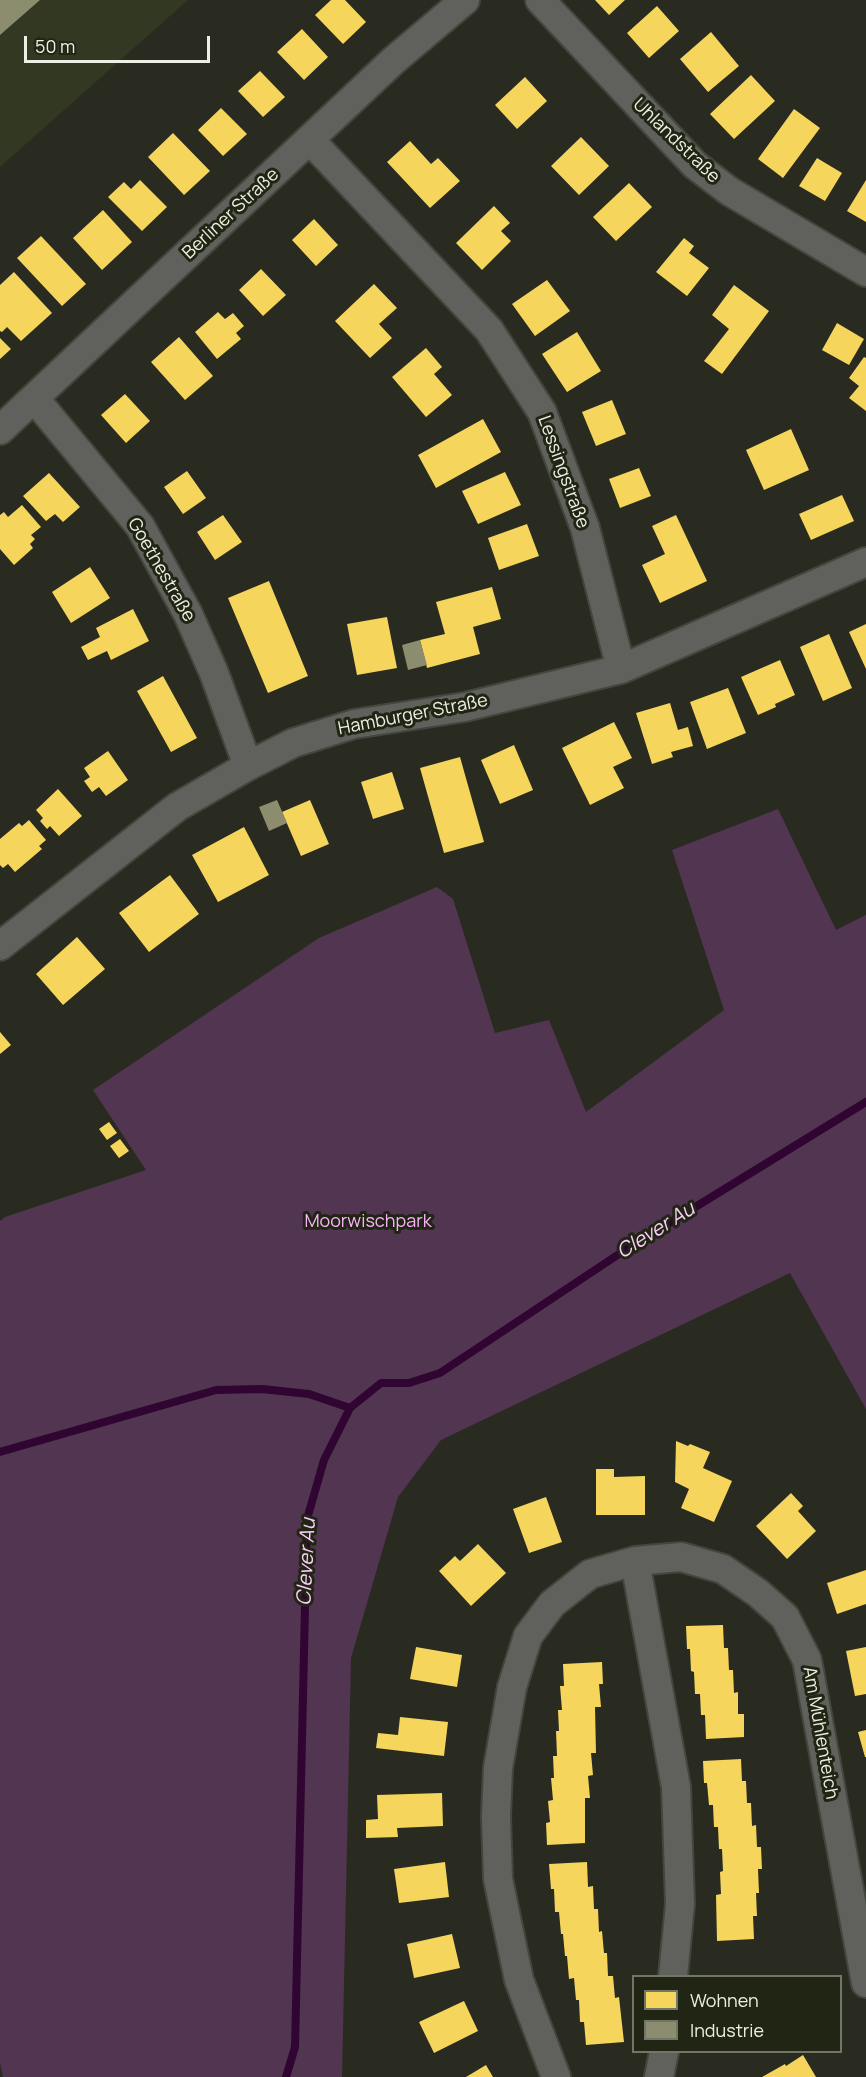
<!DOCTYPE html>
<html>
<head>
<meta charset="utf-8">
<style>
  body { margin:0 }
  #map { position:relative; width:866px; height:2077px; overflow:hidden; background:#292b21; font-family:Manrope,sans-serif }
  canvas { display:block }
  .legend { position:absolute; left:632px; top:1975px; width:210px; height:78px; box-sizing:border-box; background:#212514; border:2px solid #727667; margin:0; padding:8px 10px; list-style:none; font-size:18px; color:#ecf0e4 }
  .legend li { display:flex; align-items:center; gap:12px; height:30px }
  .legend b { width:30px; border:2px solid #727667 }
  .scale { position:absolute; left:24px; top:36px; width:186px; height:27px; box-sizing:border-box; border:3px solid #ecf0e4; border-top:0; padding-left:8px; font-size:18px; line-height:21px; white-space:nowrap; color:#ecf0e4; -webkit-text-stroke:4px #212514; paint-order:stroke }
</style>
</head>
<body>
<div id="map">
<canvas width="866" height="2077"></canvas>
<ul class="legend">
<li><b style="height:16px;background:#f6d55c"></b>Wohnen</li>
<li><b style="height:16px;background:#8c8c6e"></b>Industrie</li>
</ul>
<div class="scale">50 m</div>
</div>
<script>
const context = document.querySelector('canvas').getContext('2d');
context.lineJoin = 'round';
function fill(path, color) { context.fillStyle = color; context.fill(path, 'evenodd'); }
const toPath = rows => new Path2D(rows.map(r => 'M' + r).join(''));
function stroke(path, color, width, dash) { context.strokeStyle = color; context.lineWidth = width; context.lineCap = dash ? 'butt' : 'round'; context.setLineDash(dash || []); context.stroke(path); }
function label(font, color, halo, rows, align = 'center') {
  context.font = font + ' Manrope,sans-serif'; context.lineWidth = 6; context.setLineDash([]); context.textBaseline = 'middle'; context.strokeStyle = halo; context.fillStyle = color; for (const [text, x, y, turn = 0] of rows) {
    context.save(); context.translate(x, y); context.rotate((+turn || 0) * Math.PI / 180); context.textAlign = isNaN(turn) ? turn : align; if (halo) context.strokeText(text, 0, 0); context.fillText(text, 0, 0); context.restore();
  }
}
fill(toPath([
  [0,0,188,0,0,167]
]), '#323821');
fill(toPath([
  [778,809,836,930,866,915,866,1409,790,1273,441,1440,398,1497,351,1658,342,2077,3,2077,0,2063,0,1221,5,1217,146,1170,93,1090,319,938,437,887,453,899,495,1033,549,1020,586,1112,724,1010,672,850]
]), '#523551');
fill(toPath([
  [331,0,345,0,366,22,343,44,315,15],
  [595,0,625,0,609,15],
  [657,6,679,31,649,58,627,33],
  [302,29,328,57,304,80,277,52],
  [711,32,739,66,708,92,680,59],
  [260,71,285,97,263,117,238,91],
  [751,75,775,101,734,139,710,114],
  [525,77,547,101,517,129,495,105],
  [221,108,247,134,223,156,198,130],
  [794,109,820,128,783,178,758,159],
  [173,133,210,171,184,195,148,157],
  [581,137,609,166,579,195,551,166],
  [410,141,431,164,438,158,460,181,430,208,387,162],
  [817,158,842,173,825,201,799,186],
  [140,180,167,207,142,231,108,197,124,182,131,189],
  [866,180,866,222,847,211],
  [629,183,652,207,616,241,593,217],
  [494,206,510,223,501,231,511,241,482,270,456,243],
  [103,210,132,242,102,270,73,238],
  [314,219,338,245,316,266,292,240],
  [41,236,86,284,62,306,17,258],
  [684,238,694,246,689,253,709,268,687,296,656,272],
  [261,269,286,295,263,316,239,290],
  [14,272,52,313,21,341,7,327,2,332,0,331,0,285],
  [547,280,570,311,535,336,512,304],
  [374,284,397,308,379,324,392,338,370,358,335,321],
  [734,285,769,311,722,374,704,361,729,329,712,315],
  [218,312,225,319,233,313,244,326,236,333,241,339,217,359,195,332],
  [837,323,864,339,849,365,822,350],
  [577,332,601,371,567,392,542,354],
  [179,337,213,376,185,400,151,362],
  [0,338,11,349,0,359],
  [426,348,442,367,434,374,452,395,426,417,392,377],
  [864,357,866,358,866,411,849,398,859,386,849,378],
  [125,394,150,421,126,443,101,415],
  [612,400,626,434,596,446,582,412],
  [483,419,501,452,436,488,418,455],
  [791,429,809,470,764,490,746,450],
  [639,468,651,496,620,508,609,479],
  [187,471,206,498,183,514,164,487],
  [505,472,521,505,478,524,462,491],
  [49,473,80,507,63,522,55,514,46,521,23,496],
  [842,495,854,521,811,540,799,514],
  [22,505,41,527,31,535,35,539,30,544,33,548,14,565,0,549,0,515,4,512,8,517],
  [223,515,242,542,215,560,197,532],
  [676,515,707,581,660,603,642,565,665,554,652,526],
  [527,524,539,556,499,570,488,538],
  [90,567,110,598,71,623,52,592],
  [269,581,308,676,268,693,228,598],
  [492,587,501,619,473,627,480,654,427,668,420,640,445,634,436,602],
  [133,609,149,641,111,660,107,651,88,660,81,647,100,637,96,628],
  [387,617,397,668,357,675,347,624],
  [866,624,866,669,849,632],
  [829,634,852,688,823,701,800,647],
  [780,660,795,695,775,704,776,707,758,715,741,677],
  [163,676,197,738,171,752,137,691],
  [728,688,746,733,707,749,690,702],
  [670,703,678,730,688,727,693,746,671,752,673,757,652,764,636,713],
  [614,722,632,758,613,767,624,788,590,805,562,748],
  [514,745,533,790,500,804,481,760],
  [108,751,128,780,106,796,99,787,92,792,84,781,90,777,84,768],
  [460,757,484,842,444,853,420,768],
  [392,772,404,809,373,819,361,782],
  [58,789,82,816,59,836,50,826,47,829,40,821,43,818,36,810],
  [310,800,329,844,301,856,282,812],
  [29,820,46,840,39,846,42,849,15,872,8,864,3,868,0,865,0,839,19,823,22,826],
  [244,827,269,875,218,902,192,855],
  [170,875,199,914,149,952,119,913],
  [77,937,105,969,63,1005,36,974],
  [0,1032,11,1045,0,1054],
  [109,1122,117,1133,107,1140,99,1129],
  [120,1139,129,1151,119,1158,110,1146],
  [676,1441,688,1446,690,1444,710,1452,703,1468,732,1481,714,1522,681,1508,689,1489,675,1482],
  [596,1469,614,1469,614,1477,645,1476,645,1515,596,1515],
  [791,1493,803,1506,798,1511,816,1531,787,1559,756,1526],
  [546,1497,562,1542,529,1553,513,1509],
  [478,1544,506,1573,471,1606,439,1571,455,1556,460,1561],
  [866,1570,866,1604,837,1614,827,1583],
  [723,1625,724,1648,728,1648,729,1670,733,1670,734,1693,738,1692,738,1714,744,1714,744,1737,706,1739,705,1715,701,1715,700,1694,695,1694,694,1672,691,1671,690,1649,687,1649,686,1626],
  [416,1647,462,1655,457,1687,410,1679],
  [866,1647,866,1694,855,1696,846,1651],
  [602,1662,603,1684,599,1684,601,1707,595,1707,596,1753,591,1753,593,1775,588,1776,590,1798,585,1798,585,1843,547,1845,546,1823,550,1822,548,1801,553,1800,551,1778,554,1778,553,1756,557,1756,556,1731,559,1731,558,1710,562,1710,560,1686,564,1686,563,1664],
  [400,1717,448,1722,444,1756,376,1748,378,1733,398,1735],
  [866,1730,866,1757,865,1757,858,1732],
  [741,1759,742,1781,746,1781,747,1803,751,1803,752,1826,756,1825,757,1847,761,1847,762,1869,758,1869,759,1893,756,1893,757,1916,753,1916,754,1939,717,1941,716,1895,721,1894,720,1872,723,1871,722,1849,719,1849,718,1827,714,1827,713,1805,709,1805,707,1783,704,1783,703,1761],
  [442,1793,443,1826,397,1828,398,1837,366,1838,366,1820,378,1819,377,1795],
  [445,1862,449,1897,399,1903,394,1869],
  [587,1862,588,1887,593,1886,594,1909,598,1909,599,1932,602,1931,604,1953,607,1953,608,1976,613,1976,615,1998,619,1997,624,2042,586,2045,584,2022,580,2022,579,2000,576,2000,574,1978,569,1979,567,1956,565,1956,563,1934,561,1934,559,1912,555,1912,554,1889,551,1889,549,1864],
  [452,1934,460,1968,414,1978,407,1944],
  [464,2001,478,2031,434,2053,419,2022],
  [803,2055,816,2077,762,2077,785,2064,786,2066],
  [486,2065,493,2077,466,2077]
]), '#f6d55c');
fill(toPath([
  [0,0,40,0,0,35],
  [420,640,427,665,408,670,402,645],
  [277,800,287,823,269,831,259,807]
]), '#8c8c6e');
stroke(toPath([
  [0,1452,216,1390,262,1389,309,1394,350,1408],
  [286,2077,295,2047,307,1519,324,1460,350,1408,381,1383,409,1383,440,1373,619,1254,866,1102]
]), '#300531', 8);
const minor = toPath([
  [540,0,695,165,729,191,866,272],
  [310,140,489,330,542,412,585,528,621,669],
  [34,398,140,526,188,614,214,673,248,766],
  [0,430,393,61,465,0],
  [0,946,177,807,248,766,293,743,354,724,465,707,621,669,866,562],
  [635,1561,676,1787,680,1904,673,1976],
  [556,2077,519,1980,498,1879,496,1816,498,1768,512,1687,528,1636,552,1604,590,1574,635,1561,681,1557,723,1569,758,1593,785,1617,807,1660,866,1983],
  [659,2077,664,2052]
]);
stroke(minor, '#43463d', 32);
stroke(minor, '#60615c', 28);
label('18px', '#ecf0e4', '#212514', [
  ["Uhlandstraße",676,141,44],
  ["Berliner Straße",231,214,-43],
  ["Lessingstraße",563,472,70],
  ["Goethestraße",161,570,60],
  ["Hamburger Straße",413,715,-11],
  ["Am Mühlenteich",820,1733,80]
]);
label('18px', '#fdb1fd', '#212514', [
  ["Moorwischpark",368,1222]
]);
label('italic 20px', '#fccefc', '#212514', [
  ["Clever Au",656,1231,-32],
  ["Clever Au",307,1562,-87]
]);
</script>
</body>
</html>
